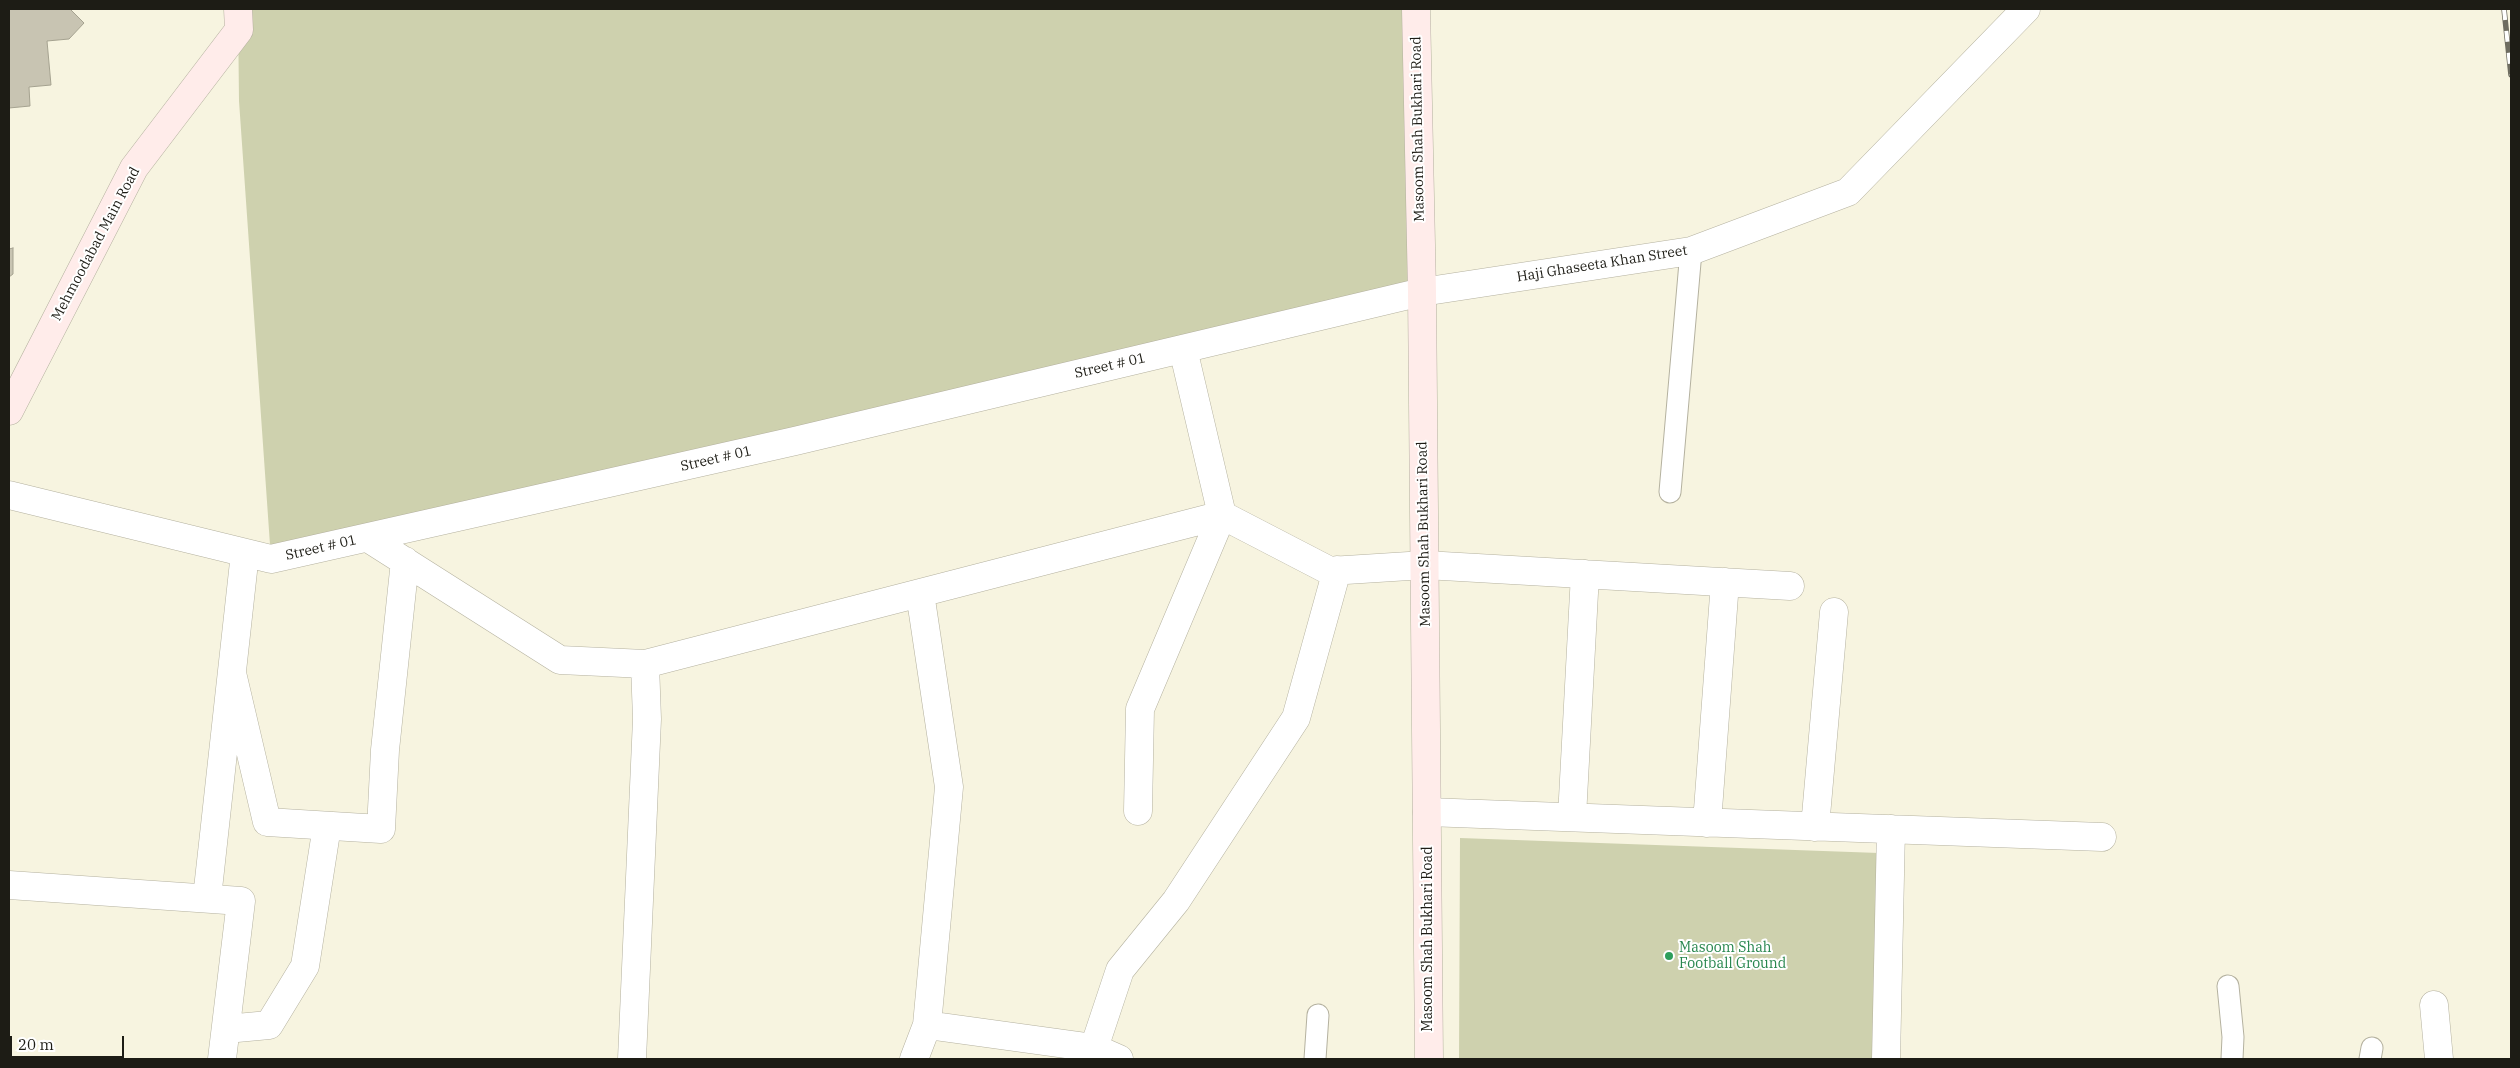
<!DOCTYPE html>
<html>
<head>
<meta charset="utf-8">
<style>
  body { margin:0 }
  #map { position:relative; width:2520px; height:1068px; overflow:hidden; background:#f7f4e0; font-family:"IBM Plex Serif",serif }
  canvas { display:block }
  .frame { position:absolute; inset:0; border:10px solid #1d1c15; pointer-events:none }
  .scale { position:absolute; left:10px; top:1036px; width:114px; height:22px; box-sizing:border-box; border:2px solid #1d1c15; border-top:0; padding-left:6px; font-size:15px; line-height:18px; white-space:nowrap; color:#1d1c15; -webkit-text-stroke:4px #fff; paint-order:stroke }
</style>
</head>
<body>
<div id="map">
<canvas width="2520" height="1068"></canvas>
<div class="frame"></div>
<div class="scale">20 m</div>
</div>
<script>
const context = document.querySelector('canvas').getContext('2d');
context.lineJoin = 'round';
function fill(path, color) { context.fillStyle = color; context.fill(path, 'evenodd'); }
const toPath = rows => new Path2D(rows.map(r => 'M' + r).join(''));
function stroke(path, color, width, dash) { context.strokeStyle = color; context.lineWidth = width; context.lineCap = dash ? 'butt' : 'round'; context.setLineDash(dash || []); context.stroke(path); }
function label(font, color, halo, rows, align = 'center') {
  context.font = font + ' "IBM Plex Serif",serif'; context.lineWidth = 4; context.setLineDash([]); context.textBaseline = 'middle'; context.strokeStyle = halo; context.fillStyle = color; for (const [text, x, y, turn = 0] of rows) {
    context.save(); context.translate(x, y); context.rotate((+turn || 0) * Math.PI / 180); context.textAlign = isNaN(turn) ? turn : align; if (halo) context.strokeText(text, 0, 0); context.fillText(text, 0, 0); context.restore();
  }
}
fill(toPath([
  [238,9,1417,9,1422,292,271,559,239,101],
  [1460,838,1879,853,1878,1059,1459,1059]
]), '#ced1ae');
const building = toPath([
  [9,9,70,9,84,23,69,39,47,41,51,85,29,87,30,106,9,108,9,9],
  [13,248,13,274,9,277,9,249,13,248]
]);
fill(building, '#c8c4b2');
stroke(building, '#a5a290', 1);
const lane = toPath([
  [1670,492,1691,251],
  [2228,986,2233,1037,2232,1059],
  [1315,1059,1318,1015],
  [2370,1059,2372,1048]
]);
const street = toPath([
  [9,495,271,559,795,441,1422,292,1691,251,1848,192,2026,9],
  [368,538,560,660,645,664,1222,515,1330,571,1425,565,1790,586],
  [232,673,267,822,381,829,385,750,405,561],
  [1138,811,1140,709,1222,515,1183,349],
  [1427,812,2102,837],
  [1572,817,1585,574],
  [1707,823,1725,582],
  [1815,827,1834,612],
  [9,885,241,901,222,1059],
  [207,898,245,553],
  [2434,1005,2439,1059],
  [927,1025,1094,1048,1119,1059],
  [226,1029,269,1025,305,966,327,826],
  [1094,1048,1120,970,1176,901,1296,718,1337,570],
  [632,1059,647,719,645,664],
  [914,1059,927,1025,949,787,920,593],
  [1886,1059,1891,829]
]);
const secondary = toPath([
  [1416,9,1422,292,1429,1059],
  [9,411,134,168,239,30,238,9]
]);
stroke(lane, '#b4b19f', 23);
stroke(street, '#b4b19f', 29);
stroke(secondary, '#b4b19f', 29);
stroke(lane, '#fff', 21);
stroke(street, '#fff', 28);
stroke(secondary, '#ffecea', 28);
const rail = toPath([
  [2504,9,2511,75]
]);
stroke(rail, '#6e6c60', 5.5);
stroke(rail, '#fff', 4, [11]);
for (const [x, y, r, color] of [
  [1669,956,5,"#2e9e5b"]
]) { const dot = new Path2D(); dot.arc(x, y, r, 0, 2 * Math.PI); context.fillStyle = color; context.fill(dot); stroke(dot, '#fff', 2); }
label('14px', '#1d1c15', '#fff', [
  ["Masoom Shah Bukhari Road",1418,129,-91],
  ["Mehmoodabad Main Road",96,244,-62],
  ["Haji Ghaseeta Khan Street",1602,264,-9],
  ["Street # 01",1110,366,-13],
  ["Street # 01",716,459,-13],
  ["Masoom Shah Bukhari Road",1424,534,-91],
  ["Street # 01",321,548,-13],
  ["Masoom Shah Bukhari Road",1428,939,-90]
]);
label('14px', '#27864d', '#fff', [
  ["Masoom Shah",1679,948],
  ["Football Ground",1679,964]
], 'left');
</script>
</body>
</html>
